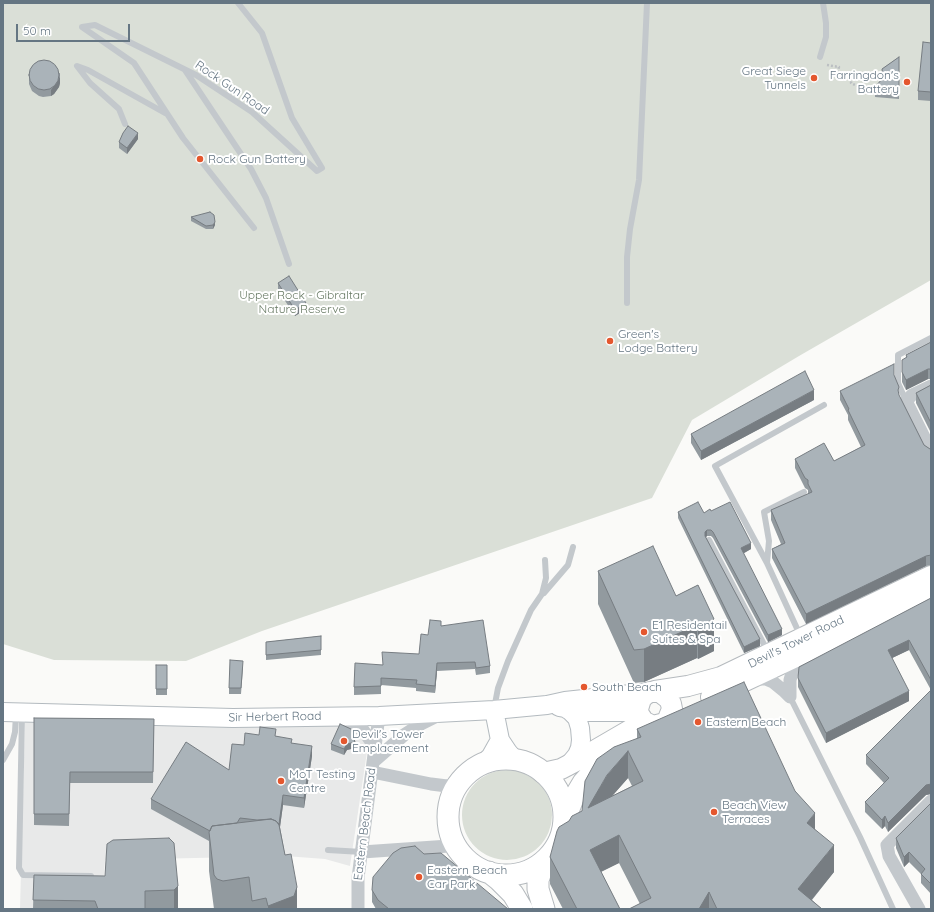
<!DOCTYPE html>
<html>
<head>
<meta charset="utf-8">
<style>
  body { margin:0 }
  #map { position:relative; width:934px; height:912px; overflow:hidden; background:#fafaf8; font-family:Quicksand,sans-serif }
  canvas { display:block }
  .frame { position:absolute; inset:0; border:4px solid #657683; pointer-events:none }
  .scale { position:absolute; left:16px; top:24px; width:114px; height:18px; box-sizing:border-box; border:2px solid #657683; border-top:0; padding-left:5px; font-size:12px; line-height:14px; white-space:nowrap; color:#657683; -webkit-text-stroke:3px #fff; paint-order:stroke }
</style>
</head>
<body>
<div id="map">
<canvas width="934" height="912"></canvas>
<div class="frame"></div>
<div class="scale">50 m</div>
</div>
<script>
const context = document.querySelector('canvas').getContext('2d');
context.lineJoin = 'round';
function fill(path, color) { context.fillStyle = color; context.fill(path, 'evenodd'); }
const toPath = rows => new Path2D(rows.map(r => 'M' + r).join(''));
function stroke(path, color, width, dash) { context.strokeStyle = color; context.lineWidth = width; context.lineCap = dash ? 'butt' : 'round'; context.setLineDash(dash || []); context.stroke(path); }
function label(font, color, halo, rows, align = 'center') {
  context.font = font + ' Quicksand,sans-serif'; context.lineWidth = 4; context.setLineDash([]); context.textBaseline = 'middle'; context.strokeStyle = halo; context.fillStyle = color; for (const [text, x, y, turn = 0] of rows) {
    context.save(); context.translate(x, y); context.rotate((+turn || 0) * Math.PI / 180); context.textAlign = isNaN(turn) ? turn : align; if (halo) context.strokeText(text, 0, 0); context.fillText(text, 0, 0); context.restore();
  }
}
fill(toPath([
  [25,721,347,725,368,745,350,866,325,859,285,856,105,860,102,905,98,909,20,909]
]), '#e8e9e9');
fill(toPath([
  [3,3,931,3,931,280,799,356,692,420,652,498,262,631,186,661,54,660,3,644],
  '462 815a45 45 0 1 1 90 0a45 45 0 1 1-90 0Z'
]), '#dadfd7');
const secondary = toPath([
  [559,707,586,712,634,712,639,715],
  [565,708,570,711,577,718,580,728,581,740,580,748,577,755,568,766],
  [494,710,500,740,508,752,515,760],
  [3,712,233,718,379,716,494,710,547,705,565,701,650,692],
  [483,764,491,756,500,740]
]);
const primary = toPath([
  [655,691,688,686,721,677,931,576],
  [711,697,931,593],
  [651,725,643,721,639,715,638,709,641,699,645,695,650,692,660,692,669,699,671,704,672,709,668,719],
  [543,773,561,769,582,758,637,726,641,722,641,717],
  [563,826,574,797,583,782,594,770,622,747,657,725,661,724]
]);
const trunk = toPath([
  '448 817a58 58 0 1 1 116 0a58 58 0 1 1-116 0Z',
  [489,872,499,880,513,894,522,909],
  [544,909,538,889,538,880,545,860]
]);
stroke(secondary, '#b3babf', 20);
stroke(primary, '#b5babe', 22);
stroke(trunk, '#b4b9bd', 23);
stroke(toPath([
  [827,65,839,67,837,74,852,76,851,83,857,86]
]), '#bbbfc2', 2.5, [2, 2]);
stroke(toPath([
  [238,3,262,33,292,118,322,168,317,171,252,112,196,75,95,25,82,27,134,63,183,138,254,228],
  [820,57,826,37,826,23,823,3],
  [185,70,251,169,266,198,289,264],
  [125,124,119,109,90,83,77,66,88,70,165,113],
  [627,303,627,257,630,229,639,180,647,3],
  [906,401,898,383,898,355,931,338],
  [709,540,768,652],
  [767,563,715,466,824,405],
  [544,593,568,565,573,547],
  [800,635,767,563,769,541,764,512,804,492],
  [790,697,860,837,893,909],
  [494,709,498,688,508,661,531,610,542,594,546,578,545,560],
  [22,715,19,868,23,875,91,876],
  [3,760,12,744,15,732,16,714],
  [328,850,362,852]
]), '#c3c8cc', 6);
stroke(toPath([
  [931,386,912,395,906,401,931,451],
  [753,679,766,679,773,682,784,691,790,697,790,680,792,673,795,666,804,656],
  [339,717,363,730,375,747],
  [373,762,404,735,421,724,439,715],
  [372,772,431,784,447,786,458,784],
  [362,852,449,846,460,851],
  [358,909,358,878,379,716],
  [919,909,889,856,887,845,931,801]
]), '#c3c8cc', 13);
stroke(secondary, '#fff', 18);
stroke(primary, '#fff', 20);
stroke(trunk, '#fff', 21);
fill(toPath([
  [931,43,931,101,918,100,918,91],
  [899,57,899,99,875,97,875,87,882,79,882,69],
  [60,73,60,83,59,87,54,94,51,96,43,97,39,96,32,91,29,84,29,78],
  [138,139,127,154,119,148,119,142],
  [191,217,215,225,213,229,206,229,191,221],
  [278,283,306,309,295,316,278,290],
  [931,342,931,379,928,379,906,390,902,382,902,360,906,358,906,355],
  [894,375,899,396,924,445,930,449,931,449,931,565,926,566,806,624,772,558,772,549,781,544,771,520,771,510,808,494,808,490,805,488,795,468,795,459,834,461,861,447,848,420,848,415,840,400,840,391],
  [931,385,931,433,916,403,916,393],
  [814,400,701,460,691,443,691,434],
  [711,511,751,549,743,553,782,635,768,642,713,538,711,536,707,536,706,537,760,646,744,653,678,518,678,512,704,513],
  [598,571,676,596,698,585,714,651,698,659,697,658,644,682,634,683,598,604],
  [931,598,931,690,909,650,892,658,909,701,826,743,798,687,798,678],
  [441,626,490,666,490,673,476,675,475,669,437,671,435,693,416,691,416,688,381,685,381,694,354,695,354,687,382,665,419,654,428,635],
  [321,636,321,655,266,660,266,642],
  [156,665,167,665,167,695,156,695],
  [243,667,241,694,229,694,229,688],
  [931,690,931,794,926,795,888,832,885,826,882,829,865,812,865,802,884,783,866,764,866,755],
  [34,718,154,719,153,783,70,783,69,826,34,825],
  [637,729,795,791,815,829,834,872,812,900,822,909,629,909,640,904,619,863,601,872,620,909,563,909,550,884,550,857,569,821,582,811,637,738],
  [628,778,632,786,612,796],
  [276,736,292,743,312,756,304,808,283,805,280,827,285,855,297,909,214,909,209,871,209,841,151,809,151,799,229,770,244,745],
  [331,744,355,748,347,750,344,755,331,750],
  [931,803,931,894,921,883,921,874,909,862,904,867,896,848,896,838],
  [169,838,178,909,33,909,34,875,105,876],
  [424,854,508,909,376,909,372,902,372,890]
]), '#929a9f');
fill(toPath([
  [60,77,60,83,59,87,54,94,51,96,51,90],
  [138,133,138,139,127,154,127,148],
  [215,222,215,225,213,229,213,225],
  [306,303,306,309,295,316,295,310],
  [928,369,928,379,906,390,906,380],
  [814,390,814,400,701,460,701,451],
  [707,530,707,536,705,538,705,532],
  [751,543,751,549,741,555,741,548],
  [926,556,926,566,806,624,806,614],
  [714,619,714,651,698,659,698,627],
  [697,625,697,658,644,682,644,649],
  [782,629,782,635,768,642,768,635],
  [760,639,760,646,744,653,744,647],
  [909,640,909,650,888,660,888,650],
  [437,663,437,671,435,693,435,686],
  [909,691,909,701,826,743,826,733],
  [355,742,355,748,347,750,344,755,344,749,347,744],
  [312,746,312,756,304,808,304,798],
  [628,751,628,778,607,802,588,808,607,775],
  [931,784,931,794,926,795,888,832,888,823,926,785],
  [283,795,283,805,279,834,279,824],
  [815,813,815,840,807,823],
  [885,816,885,826,882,829,882,820],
  [619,835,619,863,590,877,590,850],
  [834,845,834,872,804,909,798,889],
  [909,852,909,862,904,867,904,857],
  [178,886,178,909,174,909,174,890],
  [297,887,297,909,268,909,268,906],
  [709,892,709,909,699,909]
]), '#777d82');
const building = toPath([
  [923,42,931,43,931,92,918,91,923,42],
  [899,57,899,89,875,87,883,78,882,69,899,57],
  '29 75a15 15 0 1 1 30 0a15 15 0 1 1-30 0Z',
  [128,126,138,133,127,148,119,142,123,133,128,126],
  [210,212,214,215,215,222,213,225,206,226,191,217,210,212],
  [289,276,306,303,295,310,278,283,289,276],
  [931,342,931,369,928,369,906,380,902,372,902,360,907,357,906,355,931,342],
  [894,364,894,375,899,387,898,390,899,395,924,445,930,449,931,449,931,555,926,556,806,614,772,549,785,543,771,510,812,492,808,484,808,480,805,478,795,459,824,443,834,461,865,445,848,410,849,409,840,391,894,364],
  [805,371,814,390,701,451,691,434,805,371],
  [931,385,931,423,916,393,931,385],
  [698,502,704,513,710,509,711,511,730,502,751,543,741,548,782,629,768,635,713,532,711,530,707,530,705,532,705,536,760,639,744,647,678,512,698,502],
  [653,546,676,596,698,585,714,619,698,627,697,625,644,649,634,650,598,571,653,546],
  [931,598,931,680,909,640,888,650,909,691,826,733,798,678,799,667,931,598],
  [430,620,441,621,441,626,483,620,490,666,476,668,475,662,437,663,435,686,416,684,417,680,381,678,381,686,354,687,355,663,383,665,382,652,419,654,421,634,428,635,430,620],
  [321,636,321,650,266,655,266,642,321,636],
  [230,660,243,661,241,688,229,688,230,660],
  [156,665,167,665,167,689,156,689,156,665],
  [744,682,795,791,815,813,807,823,834,845,798,889,822,909,717,909,709,892,699,909,629,909,651,898,619,835,590,850,620,909,577,909,550,857,557,831,559,827,569,821,572,816,582,811,585,781,597,759,614,747,641,737,637,729,744,682],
  [628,751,643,781,588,808,607,775,628,751],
  [931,690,931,784,926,785,888,823,885,816,882,820,865,802,889,778,866,755,931,690],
  [34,718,154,719,153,772,70,772,69,814,34,814,34,718],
  [340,724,351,729,355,742,347,744,344,749,331,744,340,724],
  [260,727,276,729,275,736,292,739,291,743,312,746,304,798,283,795,279,824,276,821,271,819,257,820,240,818,237,823,212,826,210,831,151,799,186,742,229,770,232,744,244,745,245,733,259,735,260,727],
  [931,803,931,884,921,874,925,869,909,852,904,857,896,838,931,803],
  [271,819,276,821,279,825,285,855,291,854,297,887,294,896,268,906,266,898,252,901,249,877,223,881,217,879,214,875,209,832,212,826,271,819],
  [169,838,174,843,178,886,174,890,145,891,145,909,98,909,95,901,33,900,34,875,105,876,107,844,113,840,169,838],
  [415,846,424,854,441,853,508,909,389,909,378,900,372,890,373,877,393,853,401,848,415,846]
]);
fill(building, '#aab3b9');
stroke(building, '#777d82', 1);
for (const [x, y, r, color] of [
  [814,78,4,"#e4572e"],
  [907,82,4,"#e4572e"],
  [200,159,4,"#e4572e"],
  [610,341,4,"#e4572e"],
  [644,632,4,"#e4572e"],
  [584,687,4,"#e4572e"],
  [698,722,4,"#e4572e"],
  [344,741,4,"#e4572e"],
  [281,781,4,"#e4572e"],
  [714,812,4,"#e4572e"],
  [419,877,4,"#e4572e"]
]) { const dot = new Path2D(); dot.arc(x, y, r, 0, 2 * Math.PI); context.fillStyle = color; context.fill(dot); stroke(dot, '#fff', 1.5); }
label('12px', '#657683', '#fff', [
  ["Great Siege",806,71,"right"],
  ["Tunnels",806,85,"right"],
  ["Farringdon's",899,75,"right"],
  ["Battery",899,89,"right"],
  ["Rock Gun Battery",208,159],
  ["Green's",618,334],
  ["Lodge Battery",618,348],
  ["E1 Residentail",652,625],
  ["Suites & Spa",652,639],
  ["South Beach",592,687],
  ["Eastern Beach",706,722],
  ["Devil's Tower",352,734],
  ["Emplacement",352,748],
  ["MoT Testing",289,774],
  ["Centre",289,788],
  ["Beach View",722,805],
  ["Terraces",722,819],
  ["Eastern Beach",427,870],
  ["Car Park",427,884]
], 'left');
label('12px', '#657683', '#fff', [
  ["Rock Gun Road",232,88,34],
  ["Devil's Tower Road",796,642,-26],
  ["Sir Herbert Road",275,717,-1],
  ["Eastern Beach Road",365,824,-83]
]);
label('12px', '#687a64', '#fff', [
  ["Upper Rock - Gibraltar",302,295],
  ["Nature Reserve",302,309]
]);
</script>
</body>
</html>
